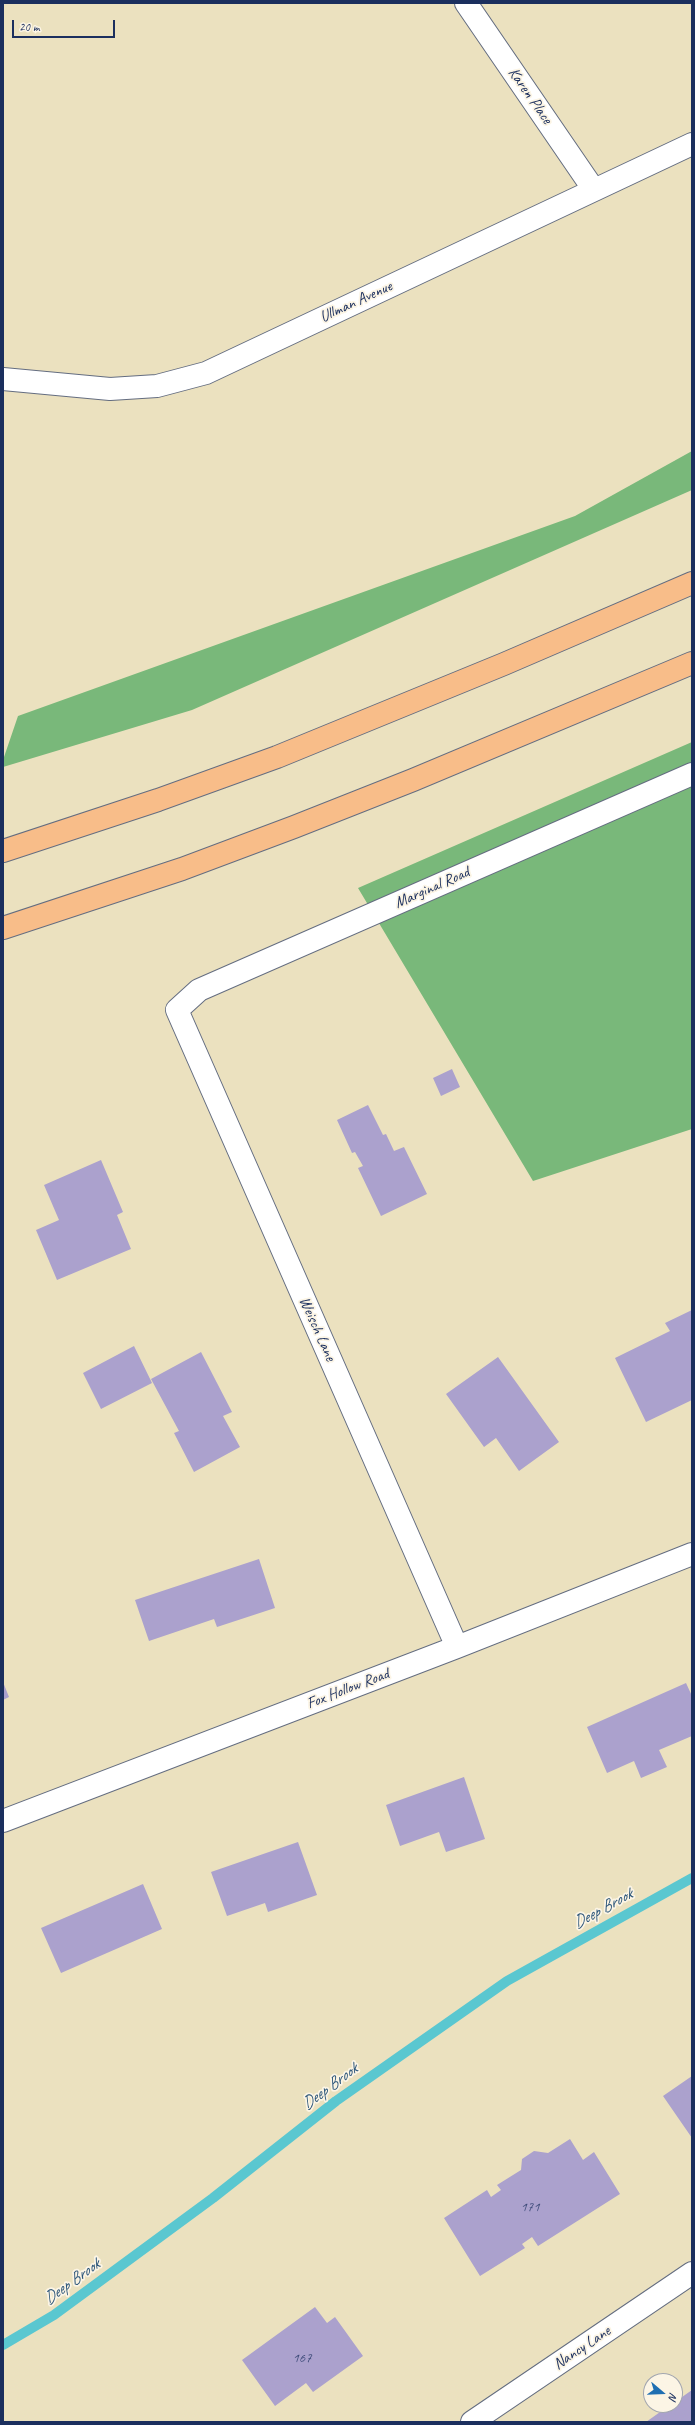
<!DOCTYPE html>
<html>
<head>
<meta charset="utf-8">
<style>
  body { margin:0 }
  #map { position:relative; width:695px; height:2425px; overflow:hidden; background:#ebe1bf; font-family:Caveat,sans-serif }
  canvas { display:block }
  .frame { position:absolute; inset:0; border:4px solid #1b2f5e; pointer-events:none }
  .north { position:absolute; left:643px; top:2373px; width:40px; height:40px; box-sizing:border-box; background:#fcf5e5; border:1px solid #a2a6af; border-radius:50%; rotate:109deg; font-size:11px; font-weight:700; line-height:16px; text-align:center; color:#1b2f5e }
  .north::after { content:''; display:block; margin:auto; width:14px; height:18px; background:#1f6fb2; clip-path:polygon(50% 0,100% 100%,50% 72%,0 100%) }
  .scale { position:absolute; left:12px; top:20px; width:103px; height:18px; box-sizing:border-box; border:2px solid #1b2f5e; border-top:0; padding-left:5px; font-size:12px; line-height:14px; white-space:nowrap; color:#1b2f5e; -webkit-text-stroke:3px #fcf5e5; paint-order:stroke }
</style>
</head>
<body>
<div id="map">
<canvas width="695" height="2425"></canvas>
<div class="frame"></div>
<div class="north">N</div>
<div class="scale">20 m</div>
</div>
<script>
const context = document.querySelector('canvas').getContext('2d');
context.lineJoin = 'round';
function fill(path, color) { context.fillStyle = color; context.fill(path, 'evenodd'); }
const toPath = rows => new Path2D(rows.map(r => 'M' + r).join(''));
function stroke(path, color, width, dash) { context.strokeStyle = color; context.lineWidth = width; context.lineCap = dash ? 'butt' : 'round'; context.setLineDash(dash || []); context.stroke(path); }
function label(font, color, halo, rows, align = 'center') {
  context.font = font + ' Caveat,sans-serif'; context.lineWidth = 3.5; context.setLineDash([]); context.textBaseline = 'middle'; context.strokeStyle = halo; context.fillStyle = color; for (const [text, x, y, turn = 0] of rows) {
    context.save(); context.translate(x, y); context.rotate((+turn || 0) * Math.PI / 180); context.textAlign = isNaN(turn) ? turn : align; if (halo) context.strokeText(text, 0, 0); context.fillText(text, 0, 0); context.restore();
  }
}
fill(toPath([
  [692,451,692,490,192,710,3,767,3,760,18,716,575,516],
  [692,742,692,1129,533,1181,358,888]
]), '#79b87a');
stroke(toPath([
  [3,2345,54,2315,213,2198,336,2101,507,1981,692,1878]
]), '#5ac7d0', 10);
fill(toPath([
  [452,1069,460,1087,441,1096,433,1078],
  [368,1105,383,1135,386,1134,394,1151,404,1147,427,1194,381,1216,358,1168,363,1166,355,1152,352,1153,337,1120],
  [101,1160,123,1212,117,1215,131,1249,57,1280,36,1230,59,1220,44,1185],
  [692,1310,692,1400,646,1422,615,1358,670,1331,665,1323],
  [134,1346,152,1383,101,1409,83,1373],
  [201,1352,232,1412,223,1416,240,1447,194,1472,174,1433,179,1431,151,1379],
  [498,1357,559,1442,519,1471,496,1438,484,1447,446,1394],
  [259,1559,275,1608,217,1627,214,1619,149,1641,135,1600],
  [3,1682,9,1697,3,1700],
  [686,1683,692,1696,692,1736,659,1750,667,1767,641,1778,634,1761,607,1773,587,1727],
  [464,1777,485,1839,446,1852,439,1832,400,1846,386,1805],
  [298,1842,317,1895,268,1912,265,1903,227,1916,211,1872],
  [143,1884,162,1929,61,1973,41,1928],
  [692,2076,692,2138,663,2096],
  [570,2139,583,2160,594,2152,620,2194,538,2246,532,2237,522,2244,525,2248,480,2276,444,2218,487,2190,491,2197,501,2190,497,2185,521,2170,522,2159,534,2151,548,2153],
  [315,2307,327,2323,335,2317,363,2356,313,2392,306,2383,275,2406,242,2360],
  [692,2390,692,2422,646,2422,670,2405,675,2405,675,2402]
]), '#aba1cd');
const minor = toPath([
  [466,3,594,190],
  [3,379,110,389,157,386,206,373,692,144],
  [457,1647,177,1010,199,990,692,774],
  [3,1821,457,1647,692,1554],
  [472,2422,692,2273]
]);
const trunk = toPath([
  [3,851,158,800,277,757,504,664,692,583],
  [3,928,182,869,294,827,413,780,692,663]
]);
stroke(minor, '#646d80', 24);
stroke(trunk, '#646d80', 24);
stroke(minor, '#fff', 22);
stroke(trunk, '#f8bd89', 22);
label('14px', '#3f4c7a', null, [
  ["171",530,2207],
  ["167",302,2358]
]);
label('16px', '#1b2f5e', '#fcf5e5', [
  ["Karen Place",530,96,55],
  ["Ullman Avenue",356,302,-25],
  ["Marginal Road",432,888,-24],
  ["Weisch Lane",317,1329,66],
  ["Fox Hollow Road",348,1689,-21],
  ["Nancy Lane",582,2348,-34]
]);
label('italic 17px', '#2b557a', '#fcf5e5', [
  ["Deep Brook",603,1909,-29],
  ["Deep Brook",330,2087,-37],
  ["Deep Brook",72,2282,-36]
]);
</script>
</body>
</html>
